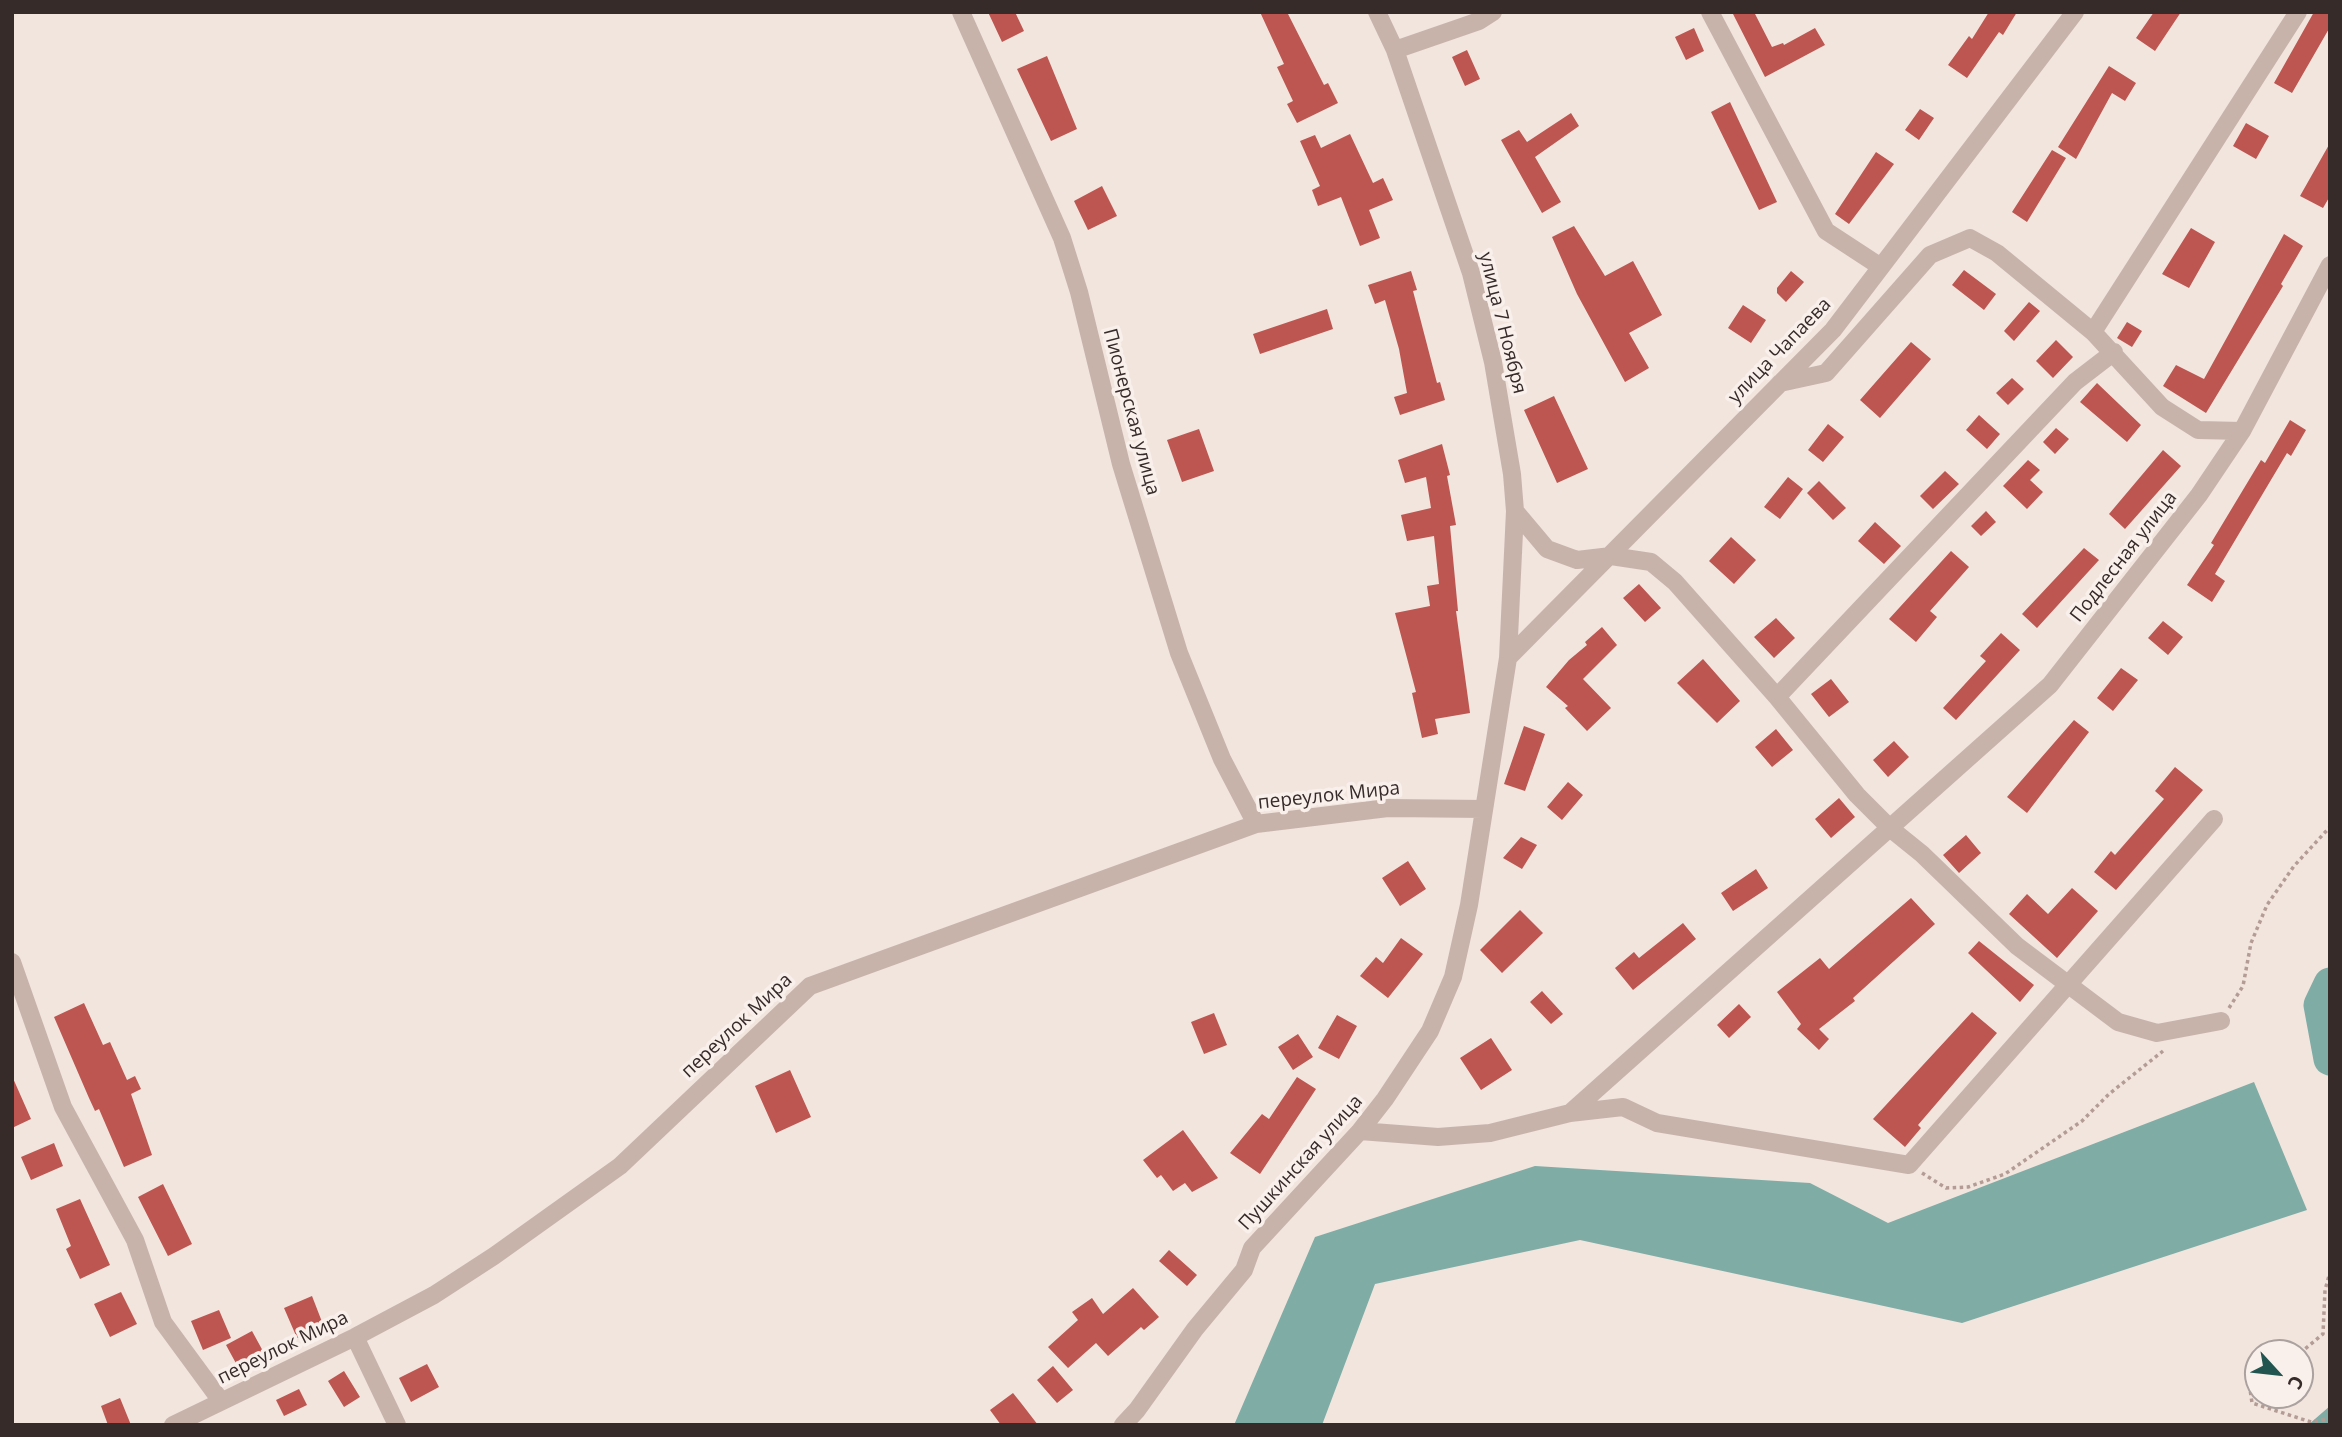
<!DOCTYPE html>
<html>
<head>
<meta charset="utf-8">
<style>
  body { margin:0 }
  #map { position:relative; width:2342px; height:1437px; overflow:hidden; background:#f1e5de; font-family:"Open Sans",sans-serif }
  canvas { display:block }
  .frame { position:absolute; inset:0; border:14px solid #372b2a; pointer-events:none }
  .north { position:absolute; left:2244px; top:1339px; width:70px; height:70px; box-sizing:border-box; background:#f9efeb; border:2px solid #aba19e; border-radius:50%; rotate:117deg; font-size:19px; font-weight:700; line-height:28px; text-align:center; color:#372b2a }
  .north::after { content:''; display:block; margin:auto; width:24px; height:32px; background:#22554f; clip-path:polygon(50% 0,100% 100%,50% 72%,0 100%) }
</style>
</head>
<body>
<div id="map">
<canvas width="2342" height="1437"></canvas>
<div class="frame"></div>
<div class="north">С</div>
</div>
<script>
const context = document.querySelector('canvas').getContext('2d');
context.lineJoin = 'round';
function fill(path, color) { context.fillStyle = color; context.fill(path, 'evenodd'); }
const toPath = rows => new Path2D(rows.map(r => 'M' + r).join(''));
function stroke(path, color, width, dash) { context.strokeStyle = color; context.lineWidth = width; context.lineCap = dash ? 'butt' : 'round'; context.setLineDash(dash || []); context.stroke(path); }
function label(font, color, halo, rows, align = 'center') {
  context.font = font + ' "Open Sans",sans-serif'; context.lineWidth = 7; context.setLineDash([]); context.textBaseline = 'middle'; context.strokeStyle = halo; context.fillStyle = color; for (const [text, x, y, turn = 0] of rows) {
    context.save(); context.translate(x, y); context.rotate((+turn || 0) * Math.PI / 180); context.textAlign = isNaN(turn) ? turn : align; if (halo) context.strokeText(text, 0, 0); context.fillText(text, 0, 0); context.restore();
  }
}
fill(toPath([
  [2254,1082,2307,1210,1962,1323,1580,1240,1375,1284,1322,1425,1234,1425,1315,1237,1535,1166,1810,1183,1888,1223],
  [2330,1406,2330,1425,2308,1425]
]), '#7faca5');
stroke(toPath([
  [2330,984,2320,1005,2330,1059]
]), '#7faca5', 33);
fill(toPath([
  [988,12,1015,12,1024,31,1002,42],
  [1260,12,1287,12,1324,85,1328,83,1338,103,1297,123,1287,104,1293,101,1277,67,1284,64],
  [1732,12,1754,12,1772,47,1783,43,1784,45,1815,28,1825,45,1765,77],
  [1989,12,2017,12,2003,35,1999,32,1967,78,1948,65,1969,36,1972,39],
  [2154,12,2181,12,2155,51,2136,38],
  [2314,12,2330,12,2330,27,2292,93,2274,83],
  [1694,28,1704,51,1686,60,1675,37],
  [1467,50,1480,79,1465,86,1452,57],
  [1047,56,1077,129,1051,141,1017,69],
  [2109,66,2136,83,2125,101,2112,93,2076,159,2058,147],
  [1730,102,1777,202,1759,210,1711,112],
  [1920,109,1934,118,1919,140,1905,130],
  [1571,113,1579,126,1535,157,1561,202,1542,213,1501,140,1519,130,1527,142],
  [2246,123,2269,136,2256,159,2233,146],
  [1350,134,1373,183,1383,178,1393,200,1369,210,1380,238,1360,246,1341,197,1318,206,1312,190,1320,186,1300,141,1315,135,1321,148],
  [2330,143,2330,196,2323,208,2300,196],
  [2052,150,2066,158,2027,222,2012,212],
  [1876,152,1894,164,1849,224,1835,214],
  [1102,186,1117,216,1088,230,1074,201],
  [1574,226,1605,276,1633,261,1662,315,1629,333,1649,368,1625,382,1577,294,1552,237],
  [2191,228,2215,242,2189,288,2162,274],
  [2284,234,2303,246,2281,284,2283,286,2206,413,2163,386,2176,365,2204,379],
  [1964,270,1996,294,1984,310,1952,285],
  [1411,271,1417,290,1413,291,1437,383,1440,382,1445,400,1400,415,1394,397,1407,393,1399,349,1385,300,1375,304,1368,285],
  [1791,271,1804,282,1786,302,1777,293,1777,288],
  [2029,302,2040,311,2014,341,2004,331],
  [1743,305,1766,320,1751,343,1728,328],
  [1327,309,1333,329,1260,354,1253,334],
  [2127,322,2142,331,2132,347,2117,338],
  [2056,340,2073,357,2053,378,2036,361],
  [1911,342,1931,359,1880,418,1860,400],
  [2012,378,2024,389,2008,405,1996,393],
  [2097,383,2141,425,2127,442,2080,402],
  [1554,396,1588,469,1557,483,1524,410],
  [1979,415,2000,434,1987,449,1966,430],
  [2290,420,2306,430,2291,456,2287,453,2215,574,2225,581,2212,602,2187,585,2214,545,2211,543,2261,460,2265,463],
  [1828,424,1844,437,1823,462,1808,450],
  [2056,428,2069,439,2055,454,2043,442],
  [1199,429,1214,471,1182,482,1167,440],
  [1442,444,1450,475,1447,476,1456,525,1450,526,1458,611,1456,611,1470,713,1435,719,1438,734,1422,738,1412,693,1416,692,1395,613,1430,606,1427,586,1439,584,1434,536,1407,541,1401,515,1431,508,1426,477,1405,483,1398,460],
  [2163,450,2181,466,2125,529,2109,514],
  [2028,460,2040,470,2030,480,2043,492,2027,509,2003,486],
  [1945,471,1959,484,1933,509,1920,496],
  [1788,477,1803,489,1780,519,1764,507],
  [1819,481,1846,508,1833,520,1807,493],
  [1986,511,1996,522,1981,536,1971,526],
  [1875,522,1901,546,1884,564,1858,541],
  [1731,537,1756,560,1734,584,1709,561],
  [2084,548,2099,560,2037,628,2022,614],
  [1951,551,1969,567,1930,611,1937,617,1916,642,1889,619],
  [1639,584,1661,608,1645,622,1623,598],
  [1776,618,1795,638,1774,658,1754,637],
  [2163,621,2183,637,2168,655,2148,638],
  [1602,627,1617,645,1583,679,1611,708,1587,731,1565,708,1568,706,1546,687,1569,660,1587,645,1585,642],
  [2001,633,2020,650,1956,720,1943,708,1986,661,1980,656],
  [1703,659,1740,701,1717,723,1677,683],
  [2121,668,2138,680,2113,711,2097,698],
  [1831,679,1849,702,1829,717,1811,694],
  [2074,720,2089,732,2027,813,2007,797],
  [1524,726,1545,734,1525,791,1504,784],
  [1776,729,1793,750,1772,767,1755,747],
  [1894,741,1909,757,1888,777,1873,760],
  [2175,767,2203,790,2116,890,2094,872,2111,851,2115,855,2164,799,2155,791],
  [1568,782,1583,795,1562,820,1547,807],
  [1839,798,1855,817,1831,838,1815,819],
  [1966,835,1981,853,1959,873,1943,855],
  [1521,837,1537,845,1522,869,1503,858],
  [1408,861,1426,889,1400,906,1382,878],
  [1756,869,1768,888,1733,911,1721,893],
  [2072,888,2098,911,2057,958,2009,914,2027,894,2048,914],
  [1911,898,1935,924,1853,998,1855,1001,1819,1029,1829,1039,1819,1050,1797,1029,1801,1024,1777,992,1820,958,1829,969],
  [1520,910,1543,933,1502,973,1480,950],
  [1683,923,1696,939,1633,990,1615,968,1634,952,1639,958],
  [1401,938,1423,954,1388,998,1360,976,1376,957,1383,963],
  [1979,941,2034,985,2020,1002,1968,953],
  [1542,991,1563,1014,1551,1024,1530,1002],
  [84,1003,103,1045,110,1042,127,1080,135,1076,141,1089,131,1094,152,1155,124,1167,99,1109,95,1111,89,1098,54,1017],
  [1739,1004,1751,1017,1729,1038,1717,1025],
  [1972,1012,1997,1033,1918,1125,1921,1128,1905,1147,1873,1119],
  [1214,1013,1227,1045,1204,1054,1191,1022],
  [1337,1015,1357,1026,1339,1059,1318,1048],
  [1298,1034,1313,1057,1293,1070,1278,1047],
  [1491,1038,1512,1070,1481,1090,1460,1058],
  [790,1070,811,1117,776,1133,755,1086],
  [12,1076,31,1119,12,1128],
  [1297,1077,1316,1089,1260,1174,1230,1153,1262,1114,1269,1119],
  [1183,1130,1218,1178,1192,1192,1185,1183,1173,1191,1161,1175,1157,1178,1143,1160],
  [54,1143,63,1166,31,1180,21,1157],
  [163,1184,192,1244,168,1256,138,1197],
  [80,1199,110,1265,80,1279,66,1249,71,1246,56,1209],
  [1169,1250,1197,1275,1187,1286,1159,1261],
  [1133,1288,1159,1317,1144,1330,1141,1327,1108,1356,1096,1343,1068,1368,1048,1347,1078,1320,1072,1312,1092,1298,1103,1314],
  [121,1292,137,1324,110,1337,94,1304],
  [312,1296,324,1327,297,1338,284,1308],
  [219,1310,231,1338,203,1350,191,1321],
  [252,1331,264,1353,238,1367,226,1345],
  [427,1364,439,1387,411,1402,399,1378],
  [1053,1366,1073,1390,1057,1403,1037,1380],
  [344,1371,360,1397,344,1407,328,1381],
  [299,1389,307,1405,284,1416,276,1400],
  [1013,1393,1021,1403,1038,1425,1001,1425,990,1410],
  [120,1398,131,1425,108,1425,101,1406]
]), '#bd5550');
stroke(toPath([
  [2229,1008,2243,986,2251,943,2267,905,2294,866,2330,827],
  [1922,1173,1946,1188,1968,1187,2005,1174,2082,1121,2109,1094,2163,1051],
  [2300,1353,2323,1334,2325,1290,2330,1272],
  [2258,1381,2250,1389,2252,1403,2311,1422,2330,1419]
]), '#b49c95', 3.5, [3.5, 3.5]);
stroke(toPath([
  [961,12,1062,238,1079,292,1121,464,1179,653,1222,759,1256,824],
  [1710,12,1826,231,1881,267],
  [1395,50,1479,21,1493,12],
  [2093,332,2298,12],
  [1780,383,1826,373,1930,255,1970,238,1997,253,2093,332,2162,407,2198,430,2242,431],
  [1515,511,1547,549,1577,560,1611,556,1651,562,1675,582,1777,697,1857,795,1891,829,1922,854,2017,946,2118,1022,2157,1033,2221,1021],
  [1508,658,1833,330,2075,12],
  [1777,697,2075,382,2114,352],
  [12,962,63,1107,135,1240,163,1322,221,1401],
  [1570,1113,2050,685,2199,495,2242,431,2330,265],
  [1360,1131,1438,1137,1490,1133,1570,1113,1623,1107,1657,1123,1909,1165,2214,819],
  [355,1337,397,1425],
  [173,1425,355,1337,434,1295,494,1256,620,1166,810,986,1256,824,1388,808,1484,809],
  [1123,1425,1137,1410,1195,1329,1244,1270,1252,1248,1360,1131,1385,1099,1430,1031,1453,977,1469,905,1508,658,1515,511,1512,474,1493,362,1471,273,1395,50,1377,12]
]), '#c8b3ab', 18);
label('19px', '#372b2a', '#f9efeb', [
  ["улица 7 Ноября",1502,323,76],
  ["улица Чапаева",1780,351,-46],
  ["Пионерская улица",1131,412,75],
  ["Подлесная улица",2124,557,-52],
  ["переулок Мира",1329,796,-6],
  ["переулок Мира",737,1026,-43],
  ["Пушкинская улица",1301,1163,-48],
  ["переулок Мира",283,1348,-26]
]);
</script>
</body>
</html>
